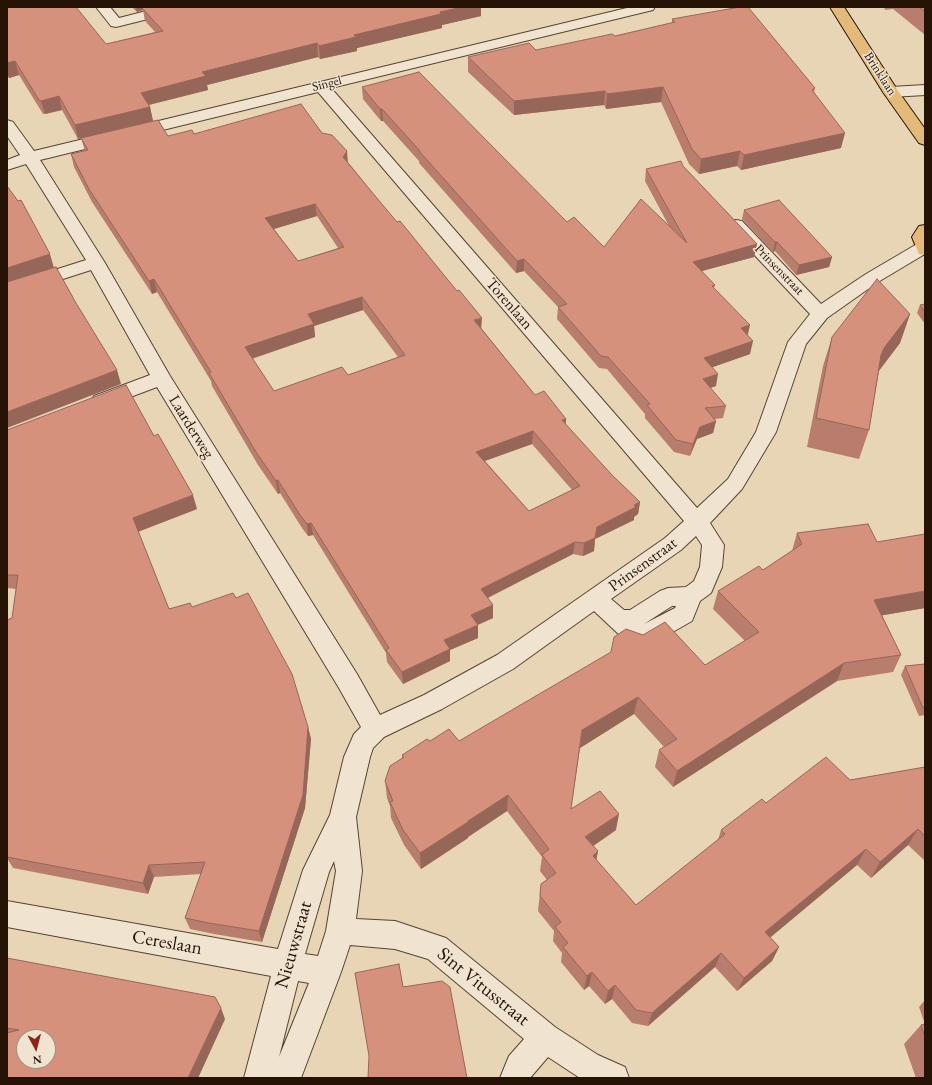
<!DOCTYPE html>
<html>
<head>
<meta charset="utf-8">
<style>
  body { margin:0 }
  #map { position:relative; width:932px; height:1085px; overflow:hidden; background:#e8d5b6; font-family:"EB Garamond",serif }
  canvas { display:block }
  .frame { position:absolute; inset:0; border:8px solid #251406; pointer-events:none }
  .north { position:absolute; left:16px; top:1029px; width:40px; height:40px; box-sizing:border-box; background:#f0e4d0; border:1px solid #9f917f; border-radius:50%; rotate:173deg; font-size:11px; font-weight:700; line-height:16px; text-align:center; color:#251406 }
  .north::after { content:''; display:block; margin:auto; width:14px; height:18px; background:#8f2418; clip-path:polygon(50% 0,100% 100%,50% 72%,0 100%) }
</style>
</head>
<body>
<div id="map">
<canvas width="932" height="1085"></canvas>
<div class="frame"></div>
<div class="north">N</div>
</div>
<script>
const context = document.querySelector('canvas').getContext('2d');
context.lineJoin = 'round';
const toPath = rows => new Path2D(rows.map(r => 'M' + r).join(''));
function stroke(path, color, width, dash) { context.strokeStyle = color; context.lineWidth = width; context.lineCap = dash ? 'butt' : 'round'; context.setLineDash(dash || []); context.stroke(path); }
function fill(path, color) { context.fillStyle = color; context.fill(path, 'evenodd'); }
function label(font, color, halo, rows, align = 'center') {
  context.font = font + ' "EB Garamond",serif'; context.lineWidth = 3; context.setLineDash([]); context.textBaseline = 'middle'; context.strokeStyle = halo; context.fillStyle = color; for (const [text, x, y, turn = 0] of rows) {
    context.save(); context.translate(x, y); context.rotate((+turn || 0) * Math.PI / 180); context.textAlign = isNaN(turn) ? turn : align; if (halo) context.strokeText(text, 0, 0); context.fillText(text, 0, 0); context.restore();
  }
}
const minor = toPath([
  [96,7,110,7,119,18,162,7,186,7,184,10,116,27,111,26,96,7],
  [631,7,655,7,653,10,331,88,697,508,728,479,756,432,788,342,810,314,730,229,727,225,730,221,736,220,742,221,821,304,866,274,917,244,925,243,925,254,878,282,827,318,806,344,776,432,742,489,710,523,724,545,722,567,711,593,700,601,692,621,657,641,649,644,634,644,626,641,594,611,513,669,442,709,384,737,373,748,370,757,356,817,362,871,356,919,395,921,446,938,555,1027,598,1055,625,1067,629,1078,580,1078,548,1057,530,1078,500,1078,509,1056,524,1039,428,959,395,949,350,945,341,972,301,1078,244,1078,271,976,7,927,7,901,278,949,303,870,330,815,344,757,354,734,361,727,339,688,157,387,101,408,94,406,91,401,94,396,150,375,91,270,7,297,7,285,86,260,26,164,7,170,7,160,20,155,7,136,7,120,13,122,34,151,631,7],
  [318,92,684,521,665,538,497,655,424,695,380,715,357,674,170,376,105,263,40,160,318,92],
  [696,536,702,545,700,567,694,581,686,587,668,588,660,591,630,610,624,610,611,599,681,550,696,536],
  [672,606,676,606,675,608,644,624,672,606],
  [334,861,336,871,326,931,318,956,305,954,329,872,334,861],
  [298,981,309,983,279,1057,298,981],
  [925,85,925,95,891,97,886,95,883,92,886,89,891,87,925,85]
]);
const major = toPath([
  [830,7,844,7,898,91,925,129,925,145,919,143,883,92,830,7],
  [925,225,925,255,919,254,912,237,919,226,925,225]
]);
stroke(minor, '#564432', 2);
stroke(major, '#251406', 2);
fill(minor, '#f0e4d0');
fill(major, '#e4ba7b');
fill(toPath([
  [7,7,106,44,155,32,145,21,143,10,137,12,132,7,481,7,481,16,442,25,442,28,357,48,357,51,320,59,318,57,207,85,208,90,149,105,150,107,153,121,168,136,194,134,322,133,347,161,535,395,566,419,566,425,612,475,640,502,638,514,634,517,634,520,595,539,594,551,583,556,573,554,488,598,493,605,493,618,477,625,478,638,450,650,450,661,403,684,387,662,386,653,313,535,308,536,302,528,280,493,278,494,258,465,212,386,211,381,157,292,152,294,92,202,74,167,71,154,85,151,81,138,78,139,62,110,45,114,43,114,19,75,9,78,7,75],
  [317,216,338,248,298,261,274,229],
  [363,310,398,357,348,375,274,391,252,359,315,337,314,326],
  [532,444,572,490,529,511,485,461],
  [884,7,925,7,925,35,893,9,885,10],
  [672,19,815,88,814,92,841,148,741,170,737,166,699,174,689,164,661,102,606,109,604,105,514,115,468,72,468,57,536,50,615,36,672,23],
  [362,87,567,222,604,247,669,226,645,181,646,169,683,166,757,244,754,257,701,271,715,285,714,288,747,336,750,354,712,367,716,386,710,388,726,406,723,418,715,419,716,421,713,433,697,439,690,456,674,452,645,418,645,414,607,369,599,368,557,319,558,307,524,271,516,273,419,163,419,161,383,121,381,121,363,99],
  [744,210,832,257,829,267,796,275,775,251,773,252,742,219],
  [925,304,925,324,917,313,920,305],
  [910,314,900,343,879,371,869,430,859,459,807,447,823,366,832,337],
  [7,430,197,509,138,532,169,609,192,607,308,727,311,739,305,808,262,942,214,934,190,929,185,918,201,874,154,877,148,894,13,868,7,858,7,620,12,618,16,589,7,588],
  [797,533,877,542,925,608,882,615,901,655,893,672,837,681,673,787,655,767,659,750,664,747,634,714,580,748,571,809,616,830,593,846,598,851,596,860,636,905,718,840,721,830,766,803,850,780,925,767,925,861,908,845,871,878,857,865,770,937,779,947,772,961,737,991,715,967,648,1026,632,1023,612,999,605,1004,589,986,584,990,561,962,562,953,553,941,554,931,538,911,541,884,547,880,540,871,542,857,507,811,468,837,468,838,421,869,404,845,391,818,390,806,387,798,385,781,402,758,402,755,430,741,459,741,705,665,745,641,713,609,718,591,763,570,792,551],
  [925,664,925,715,919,716,901,675,905,666],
  [7,958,225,1019,198,1078,7,1078],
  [925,1000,925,1078,916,1078,904,1044,921,1025,925,1024,919,1007]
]), '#b87d6c');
fill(toPath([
  [136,7,156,7,142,8,143,10,137,12],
  [463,7,481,7,481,16,442,25,442,28,357,48,357,51,320,59,319,46,354,35,440,12],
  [317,43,318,57,207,85,208,90,144,106,141,93,202,72],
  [15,61,19,75,9,78,7,71,7,63],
  [663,87,661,102,606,109,607,94],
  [605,91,604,105,514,115,514,101],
  [59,96,62,110,45,114,41,101],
  [150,107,153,121,78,139,75,125],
  [380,109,382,109,383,121,381,121],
  [845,133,841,148,741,170,744,155],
  [347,151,348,164,343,157],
  [740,151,737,166,699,174,701,159],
  [315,204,317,216,267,231,265,218],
  [775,242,777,242,775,251,773,252],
  [757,244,754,257,691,274,693,262],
  [50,254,54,268,7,283,7,268],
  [832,257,829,267,796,275,799,265],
  [524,259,524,271,516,273,517,261],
  [154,279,157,292,152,294,149,281],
  [362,297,363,310,314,326,315,337,247,360,245,347,308,314],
  [910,314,900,343,874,377,871,384,884,348],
  [482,318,481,331,474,320],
  [750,325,747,338,741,328],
  [753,341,750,354,702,371,704,358],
  [117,370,121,384,7,428,7,412],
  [718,374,716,386,700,391,703,379],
  [566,419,565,431,562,420],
  [716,421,713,433,697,439,690,456,693,444,700,427],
  [533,431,532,444,476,464,476,452],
  [278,480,280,493,278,494,276,481],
  [193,495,197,509,137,532,133,518],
  [640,502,638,514,634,517,634,520,595,539,594,551,583,556,584,543,597,527],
  [311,523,313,535,308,536,307,524],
  [575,542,573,554,481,601,481,589],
  [925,591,925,608,867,618,874,600],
  [493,605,493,618,471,628,471,615],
  [478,625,478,638,450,650,450,661,403,684,402,672,444,640],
  [844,663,837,681,673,787,677,771],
  [638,697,634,714,580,748,582,730],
  [308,727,311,739,305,808,262,942,259,931],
  [508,795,507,811,468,837,468,838,421,869,420,853],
  [619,814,616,830,583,853,585,837],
  [918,829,908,845,871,878,880,862],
  [866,849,857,865,759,947,765,932],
  [598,851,595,867,593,856],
  [149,865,154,877,148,894,143,883],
  [779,947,772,961,737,991,744,978],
  [721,953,715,967,648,1026,652,1013],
  [592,972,589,986,584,990,587,976],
  [615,985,612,999,605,1004,608,991],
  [221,1008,225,1019,198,1078,188,1078]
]), '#966658');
const building = toPath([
  [7,7,76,7,106,44,163,31,142,8,146,7,463,7,440,12,441,14,354,35,356,37,319,46,317,43,202,72,206,76,141,93,150,107,75,125,59,96,41,101,39,100,15,61,7,63,7,7],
  [740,7,748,7,815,88,812,90,845,133,744,155,740,151,701,159,692,149,663,87,607,94,605,91,514,101,468,57,529,43,536,50,612,34,615,36,675,22,672,19,740,7],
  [919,7,925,7,925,11,919,7],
  [419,72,567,222,574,217,604,247,641,199,687,243,646,169,681,161,683,166,757,244,693,262,715,285,712,286,750,325,741,328,753,341,704,358,718,374,703,379,726,406,705,408,716,421,700,427,693,444,676,440,647,405,650,404,608,357,601,356,558,307,567,304,524,259,517,261,419,151,420,151,382,109,380,109,362,87,419,72],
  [301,104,322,133,332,135,347,151,343,157,371,191,397,222,400,221,457,291,459,290,482,318,474,320,535,395,544,391,566,419,562,420,612,475,640,502,634,505,636,507,597,527,595,538,584,543,575,542,481,589,493,605,471,615,478,625,444,640,450,649,402,672,386,650,389,648,311,523,307,524,300,515,278,480,276,481,256,452,209,373,211,372,154,279,149,281,89,189,71,154,88,150,81,138,158,120,168,136,192,130,194,134,301,104],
  [315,204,344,247,298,261,265,218,315,204],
  [362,297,405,355,348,375,342,367,274,391,245,347,314,324,308,314,362,297],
  [533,431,580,486,529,511,476,452,533,431],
  [7,186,18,201,21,200,50,254,7,268,7,186],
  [779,200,832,257,799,265,777,242,775,242,744,210,779,200],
  [56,267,76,303,117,370,7,412,7,282,56,267],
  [877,279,910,314,884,348,881,355,869,430,816,418,832,337,877,279],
  [925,304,925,312,920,305,925,304],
  [126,385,154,436,158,434,193,495,133,518,169,609,190,603,192,607,233,593,236,598,248,593,292,674,308,727,303,795,259,931,209,923,185,918,205,862,149,865,143,883,7,857,7,620,12,618,18,575,7,575,7,430,126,385],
  [868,524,877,542,925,534,925,591,874,600,901,655,844,663,677,771,659,750,677,739,638,697,582,730,571,809,600,791,619,814,585,837,598,851,593,856,636,905,725,834,721,830,762,799,766,803,826,757,850,780,925,767,925,836,918,829,880,862,866,849,765,932,779,947,744,978,721,953,652,1013,636,1010,615,985,608,991,592,972,587,976,563,947,568,943,555,927,561,922,540,896,541,884,556,873,542,855,549,849,508,795,468,821,468,822,420,853,403,830,390,802,393,801,385,781,390,766,404,757,402,755,427,739,430,741,449,729,459,741,611,652,614,637,626,629,643,635,665,622,705,665,759,632,718,591,759,566,763,570,802,544,797,533,868,524],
  [925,664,925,707,923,708,905,666,925,664],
  [7,958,215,997,221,1008,188,1078,7,1078,7,1033,19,1030,7,1028,7,958],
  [24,1037,48,1037,48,1061,24,1061,24,1037],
  [399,964,403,987,442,981,450,987,467,1078,368,1078,369,1056,355,973,399,964],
  [925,1024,925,1037,921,1025,925,1024]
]);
fill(building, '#d6917d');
stroke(building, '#966658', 1);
label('13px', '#251406', '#f0e4d0', [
  ["Brinklaan",880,74,57],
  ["Singel",327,84,-14],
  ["Prinsenstraat",779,270,46]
]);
label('16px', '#251406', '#f0e4d0', [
  ["Torenlaan",509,304,49],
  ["Laarderweg",191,427,58],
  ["Prinsenstraat",643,565,-36]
]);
label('19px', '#251406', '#f0e4d0', [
  ["Cereslaan",167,943,10],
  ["Nieuwstraat",294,945,-74],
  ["Sint Vitusstraat",483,987,39]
]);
</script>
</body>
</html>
